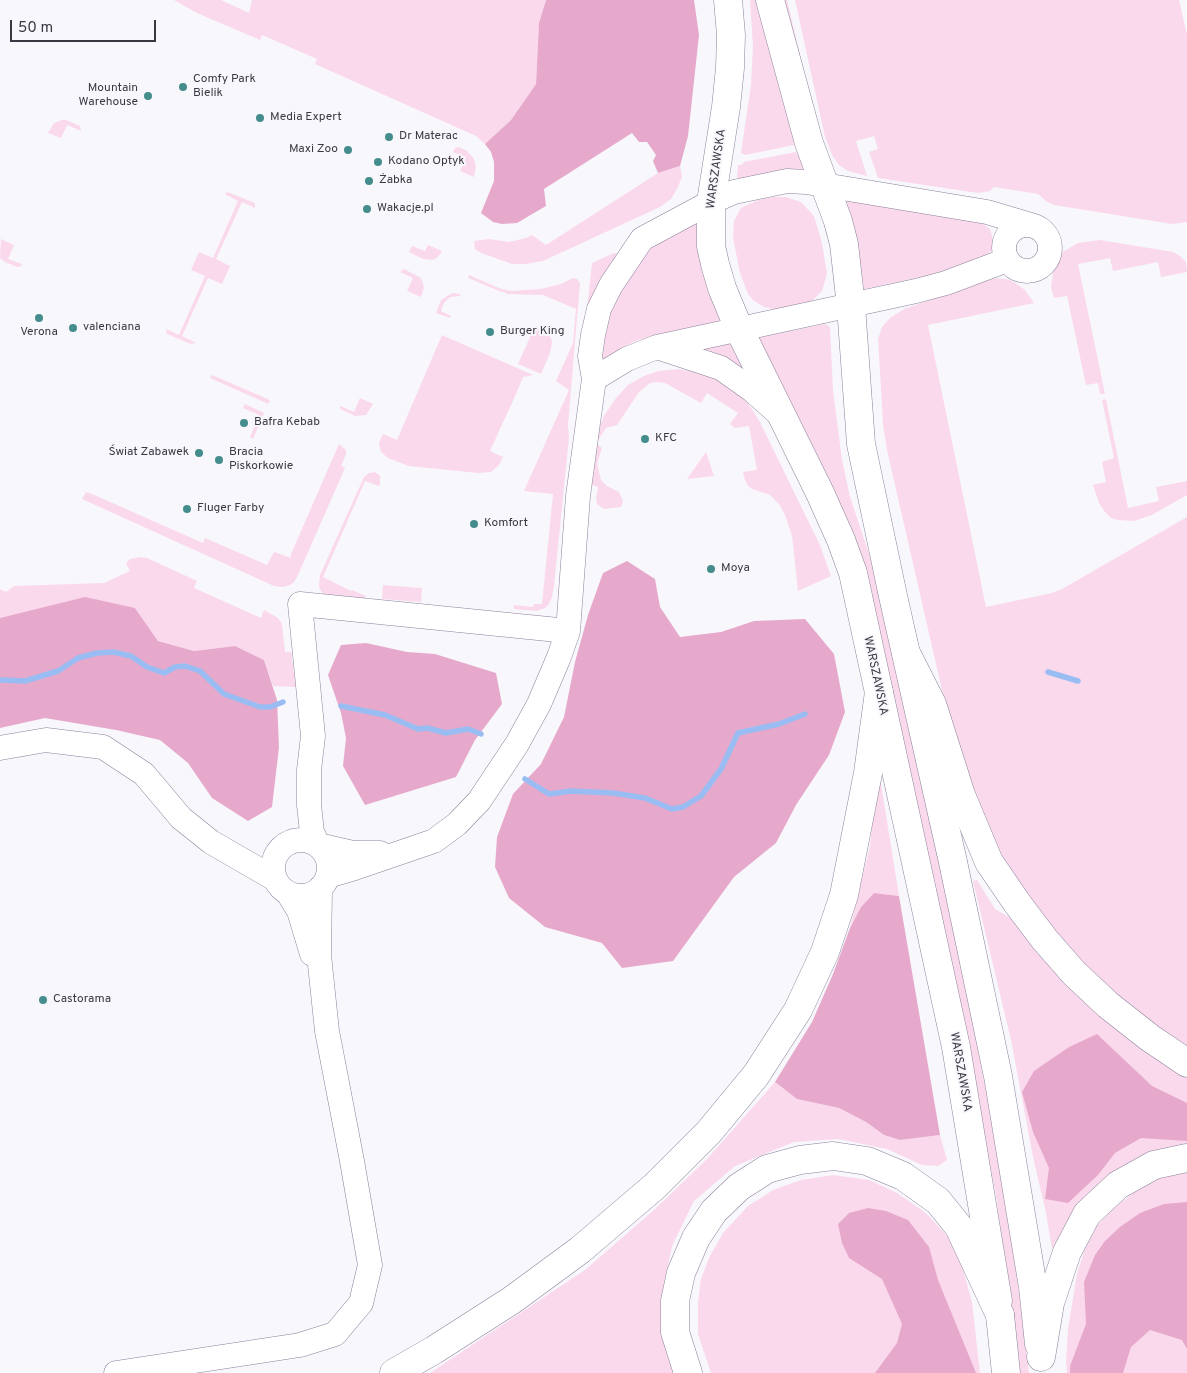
<!DOCTYPE html>
<html>
<head>
<meta charset="utf-8">
<style>
  body { margin:0 }
  #map { position:relative; width:1187px; height:1373px; overflow:hidden; background:#f8f7fc; font-family:Overpass,sans-serif }
  canvas { display:block }
  .scale { position:absolute; left:10px; top:20px; width:146px; height:22px; box-sizing:border-box; border:2px solid #3c3843; border-top:0; padding-left:6px; font-size:15px; line-height:18px; white-space:nowrap; color:#3c3843; -webkit-text-stroke:4px #f8f7fc; paint-order:stroke }
</style>
</head>
<body>
<div id="map">
<canvas width="1187" height="1373"></canvas>
<div class="scale">50 m</div>
</div>
<script>
const context = document.querySelector('canvas').getContext('2d');
context.lineJoin = 'round';
function fill(path, color) { context.fillStyle = color; context.fill(path, 'evenodd'); }
const toPath = rows => new Path2D(rows.map(r => 'M' + r).join(''));
function stroke(path, color, width, dash) { context.strokeStyle = color; context.lineWidth = width; context.lineCap = dash ? 'butt' : 'round'; context.setLineDash(dash || []); context.stroke(path); }
function label(font, color, halo, rows, align = 'center') {
  context.font = font + ' Overpass,sans-serif'; context.lineWidth = 4; context.setLineDash([]); context.textBaseline = 'middle'; context.strokeStyle = halo; context.fillStyle = color; for (const [text, x, y, turn = 0] of rows) {
    context.save(); context.translate(x, y); context.rotate((+turn || 0) * Math.PI / 180); context.textAlign = isNaN(turn) ? turn : align; if (halo) context.strokeText(text, 0, 0); context.fillText(text, 0, 0); context.restore();
  }
}
fill(toPath([
  [174,0,221,0,249,13,252,0,546,0,539,23,536,84,511,120,485,144,476,136,315,64,317,59,262,35,260,40,197,13],
  [750,0,757,0,797,141,793,142,794,145,745,155,741,153,751,85,753,47],
  [780,0,787,0,815,118],
  [795,0,1179,0,1187,35,1187,222,1172,224,1054,205,1047,202,1038,194,994,187,990,191,978,193,878,178,869,152,878,149,874,136,856,141,867,176,848,171,839,165,832,155,825,137],
  [62,120,66,120,80,126,81,131,67,125,61,138,48,133,54,123],
  [459,147,467,151,474,159,476,166,474,177,460,171,466,158,453,152,455,148],
  [796,152,797,155,801,154,804,167,802,169,782,170,740,179,737,177,738,165,741,165,744,162],
  [680,166,682,177,677,189,671,199,660,207,543,261,525,264,512,264,481,253,475,249,474,241,489,239,509,242,526,238,532,235,546,245,658,173],
  [227,192,255,203,255,208,242,202,216,259,230,266,222,284,208,278,182,336,196,343,191,344,167,334,166,329,179,335,205,276,191,270,199,252,213,258,238,201,225,194],
  [774,197,786,197,801,202,814,216,822,243,827,274,822,291,812,301,804,305,779,310,764,307,753,300,748,294,740,273,733,238,734,221,741,208,758,200],
  [847,201,980,222,990,229,995,247,989,253,974,261,945,272,864,289,856,236,845,203],
  [697,223,699,225,721,320,706,325,638,340,627,345,605,362,601,362,606,313,649,250,666,238],
  [1,239,14,245,8,259,22,264,21,266,17,267,5,262,0,258],
  [1100,240,1173,252,1180,256,1186,262,1187,272,1161,277,1158,262,1113,271,1110,258,1078,264,1105,394,1100,394,1098,383,1086,385,1067,296,1054,298,1051,287,1054,266,1061,253,1078,243],
  [428,245,442,251,437,258,433,260,423,259,409,252,412,246,425,251],
  [614,253,618,254,585,326,592,263],
  [404,269,421,278,424,287,421,297,407,291,413,278,400,272],
  [469,275,501,289,512,291,540,289,561,284,573,278,577,279,580,283,568,425,569,438,554,586,552,597,549,604,545,608,537,611,514,609,514,605,533,607,534,604,542,604,553,494,524,491,569,390,556,381,573,343,576,309,543,295,506,294,505,292,502,292,468,278],
  [997,278,1011,280,1025,290,1034,303,928,325,986,607,1052,593,1062,589,1187,517,1187,1055,1065,953,979,824,947,712,887,450,883,424,878,339,882,327,890,318,904,309,988,280],
  [452,293,461,294,460,296,450,297,444,303,441,311,451,316,450,318,436,313,441,300],
  [825,324,828,325,830,328,833,390,842,460,850,497,875,572,958,948,1007,1199,1029,1373,1020,1373,996,1195,953,976,866,576,757,338],
  [535,326,546,332,551,338,552,343,550,353,541,374,518,364],
  [442,335,533,375,523,377,516,394,490,451,503,457,499,465,491,472,478,473,409,466,388,458,381,452,379,443,383,434,397,440],
  [732,342,747,372,699,350],
  [679,369,710,375,736,389,747,402,760,422,793,490,820,545,831,576,798,591,792,536,785,515,779,504,770,495,752,489,748,486,745,480,743,472,757,470,749,426,735,428,730,424,738,413,707,393,701,403,665,383,656,382,650,383,639,392,617,425,606,428,596,443,602,448,597,463,601,480,607,486,619,492,623,501,621,507,604,509,597,504,596,499,598,487,592,485,595,451,597,434,604,416,616,398,628,385,644,376,658,371],
  [212,375,270,400,268,404,210,378],
  [360,398,373,404,366,415,355,416,340,409,340,406,354,412],
  [1106,399,1128,508,1159,501,1156,487,1187,481,1187,495,1152,515,1134,521,1118,520,1111,518,1105,512,1099,503,1093,485,1106,482,1102,462,1114,458,1102,400],
  [245,404,264,413,253,439,250,437,259,415,243,408],
  [339,444,346,450,346,454,341,466,345,468,298,575,294,582,290,585,283,587,274,586,82,499,86,492,92,494,203,543,205,538,267,565,274,552,291,558,291,554],
  [706,452,714,476,687,479],
  [375,472,380,476,380,484,379,486,365,481,323,577,351,591,352,590,366,596,365,598,326,597,321,591,319,586,320,575,364,477,369,473],
  [140,557,147,558,197,581,194,588,261,618,264,610,278,618,282,624,285,652,291,652,296,687,273,686,264,660,235,646,194,651,158,641,135,608,15,615,0,618,0,589,6,592,14,586,104,583,130,571,126,564,130,559],
  [383,585,422,588,421,602,382,599],
  [878,765,899,896,874,893,861,907,850,928,870,846],
  [977,880,995,909,1014,920,1187,1076,1187,1146,1102,1185,1069,1218,1052,1249,1046,1213,1033,1157,1011,1040,973,881],
  [775,1082,797,1099,839,1108,866,1122,884,1135,900,1140,940,1135,947,1160,938,1166,922,1165,887,1149,838,1139,794,1142,735,1166,694,1201,672,1246,662,1295,663,1341,674,1373,430,1373,585,1270,655,1209,707,1159],
  [1187,1172,1187,1373,1067,1373,1066,1362,1068,1329,1077,1274,1085,1249,1097,1226,1114,1208,1137,1190,1162,1177],
  [833,1175,869,1180,897,1193,926,1213,948,1237,962,1266,972,1302,980,1373,711,1373,698,1334,698,1302,701,1279,709,1258,723,1233,748,1206,773,1190,801,1180]
]), '#fbd9ec');
fill(toPath([
  [546,0,694,0,699,35,688,136,680,166,658,173,653,161,656,155,647,142,639,142,632,133,544,189,546,206,517,223,502,224,493,222,481,213,494,181,494,162,491,152,485,144,511,120,536,84,539,23],
  [627,561,655,579,660,607,680,637,721,632,754,621,805,619,834,654,845,712,829,755,796,805,776,843,734,877,673,961,622,968,602,943,545,927,509,898,495,867,497,837,513,794,541,764,564,717,575,662,588,615,603,573],
  [85,597,135,608,158,641,194,651,235,646,264,660,277,700,279,747,272,807,248,821,212,798,188,763,160,740,116,730,45,718,0,728,0,618],
  [366,643,407,652,435,654,496,673,502,704,475,740,456,777,365,805,343,766,346,738,341,713,328,675,341,645],
  [874,893,899,896,940,1135,900,1140,884,1135,866,1122,839,1108,797,1099,775,1082,812,1022,833,974,850,928,861,907],
  [1097,1034,1152,1086,1187,1103,1187,1141,1141,1138,1115,1153,1098,1175,1068,1203,1045,1199,1049,1168,1033,1132,1022,1092,1034,1071,1069,1047],
  [1187,1202,1187,1349,1182,1340,1150,1330,1131,1347,1123,1373,1070,1373,1070,1366,1086,1324,1084,1282,1095,1255,1105,1241,1120,1227,1140,1213,1164,1204],
  [868,1208,886,1211,908,1220,929,1247,938,1280,976,1373,875,1373,897,1343,902,1324,882,1279,849,1258,842,1243,838,1224,849,1213]
]), '#e6a9cc');
stroke(toPath([
  [1048,672,1078,681],
  [0,680,25,681,58,671,78,658,97,653,113,652,131,656,147,667,164,673,175,667,185,666,200,671,224,694,260,707,270,707,283,702],
  [341,706,385,715,418,729,427,728,446,733,468,729,481,734],
  [525,779,549,794,571,791,613,793,645,798,672,809,683,807,701,796,721,769,738,733,779,724,805,714]
]), '#99bdf2', 5.5);
const minor = toPath([
  '1004 248a23 23 0 1 1 46 0a23 23 0 1 1-46 0Z',
  [657,347,721,368,752,390,779,414],
  [594,379,627,359,657,347,916,291,946,283,1007,260],
  [0,748,46,740,103,747,144,774,181,818,211,842,275,879],
  '273 868a28 28 0 1 1 56 0a28 28 0 1 1-56 0Z',
  [380,853,353,853,318,845,312,832,309,805,309,770,313,736,300,604,568,631],
  [328,876,355,868,434,841,457,824,479,801,517,744,539,704,559,657,568,631,578,496,594,379,590,356,593,335,599,309,611,285,642,239,711,202,734,192,787,181,806,182,987,212,1034,226],
  [288,893,299,911,312,954],
  [116,1373,300,1345,335,1334,361,1303,370,1265,352,1161,327,1031,319,955,320,888]
]);
const secondary = toPath([
  [728,0,731,35,730,68,726,107,711,202,711,246,715,264,722,288,739,329,820,493,841,540,853,573,956,1047,998,1301],
  [770,0,809,143,838,221,844,244,851,306,861,444,893,596,953,862,998,1076,1033,1287,1039,1344]
]);
const primary = toPath([
  [1000,1315,1006,1373]
]);
const motorway = toPath([
  [906,653,932,704,961,795,989,862,1017,903,1045,940,1074,973,1108,1005,1150,1038,1187,1063],
  [1041,1357,1050,1303,1067,1252,1087,1214,1118,1185,1154,1165,1187,1158],
  [394,1373,434,1350,512,1300,580,1250,655,1186,709,1132,756,1075,798,1010,825,952,844,895,868,773,879,692],
  [688,1373,675,1332,675,1301,681,1273,696,1238,714,1211,739,1187,767,1169,800,1160,833,1156,867,1161,903,1176,938,1201,959,1227,1000,1315]
]);
stroke(minor, '#89819a', 25);
stroke(secondary, '#89819a', 29);
stroke(primary, '#89819a', 29);
stroke(motorway, '#89819a', 29);
stroke(minor, '#fff', 24);
stroke(secondary, '#fff', 28);
stroke(primary, '#fff', 28);
stroke(motorway, '#fff', 28);
for (const [x, y, r, color] of [
  [183,87,5,"#458d8c"],
  [148,96,5,"#458d8c"],
  [260,118,5,"#458d8c"],
  [389,137,5,"#458d8c"],
  [348,150,5,"#458d8c"],
  [378,162,5,"#458d8c"],
  [369,181,5,"#458d8c"],
  [367,209,5,"#458d8c"],
  [39,318,5,"#458d8c"],
  [73,328,5,"#458d8c"],
  [490,332,5,"#458d8c"],
  [244,423,5,"#458d8c"],
  [645,439,5,"#458d8c"],
  [199,453,5,"#458d8c"],
  [219,460,5,"#458d8c"],
  [187,509,5,"#458d8c"],
  [474,524,5,"#458d8c"],
  [711,569,5,"#458d8c"],
  [43,1000,5,"#458d8c"]
]) { const dot = new Path2D(); dot.arc(x, y, r, 0, 2 * Math.PI); context.fillStyle = color; context.fill(dot); stroke(dot, '#f8f7fc', 2); }
label('12px', '#3c3843', '#f8f7fc', [
  ["Comfy Park",193,80],
  ["Bielik",193,94],
  ["Mountain",138,89,"right"],
  ["Warehouse",138,103,"right"],
  ["Media Expert",270,118],
  ["Dr Materac",399,137],
  ["Maxi Zoo",338,150,"right"],
  ["Kodano Optyk",388,162],
  ["Żabka",379,181],
  ["Wakacje.pl",377,209],
  ["valenciana",83,328],
  ["Burger King",500,332],
  ["Verona",39,333,"center"],
  ["Bafra Kebab",254,423],
  ["KFC",655,439],
  ["Świat Zabawek",189,453,"right"],
  ["Bracia",229,453],
  ["Piskorkowie",229,467],
  ["Fluger Farby",197,509],
  ["Komfort",484,524],
  ["Moya",721,569],
  ["Castorama",53,1000]
], 'left');
label('12px', '#3c3843', '#f8f7fc', [
  ["WARSZAWSKA",717,169,-82],
  ["WARSZAWSKA",875,676,78],
  ["WARSZAWSKA",960,1072,80]
]);
</script>
</body>
</html>
